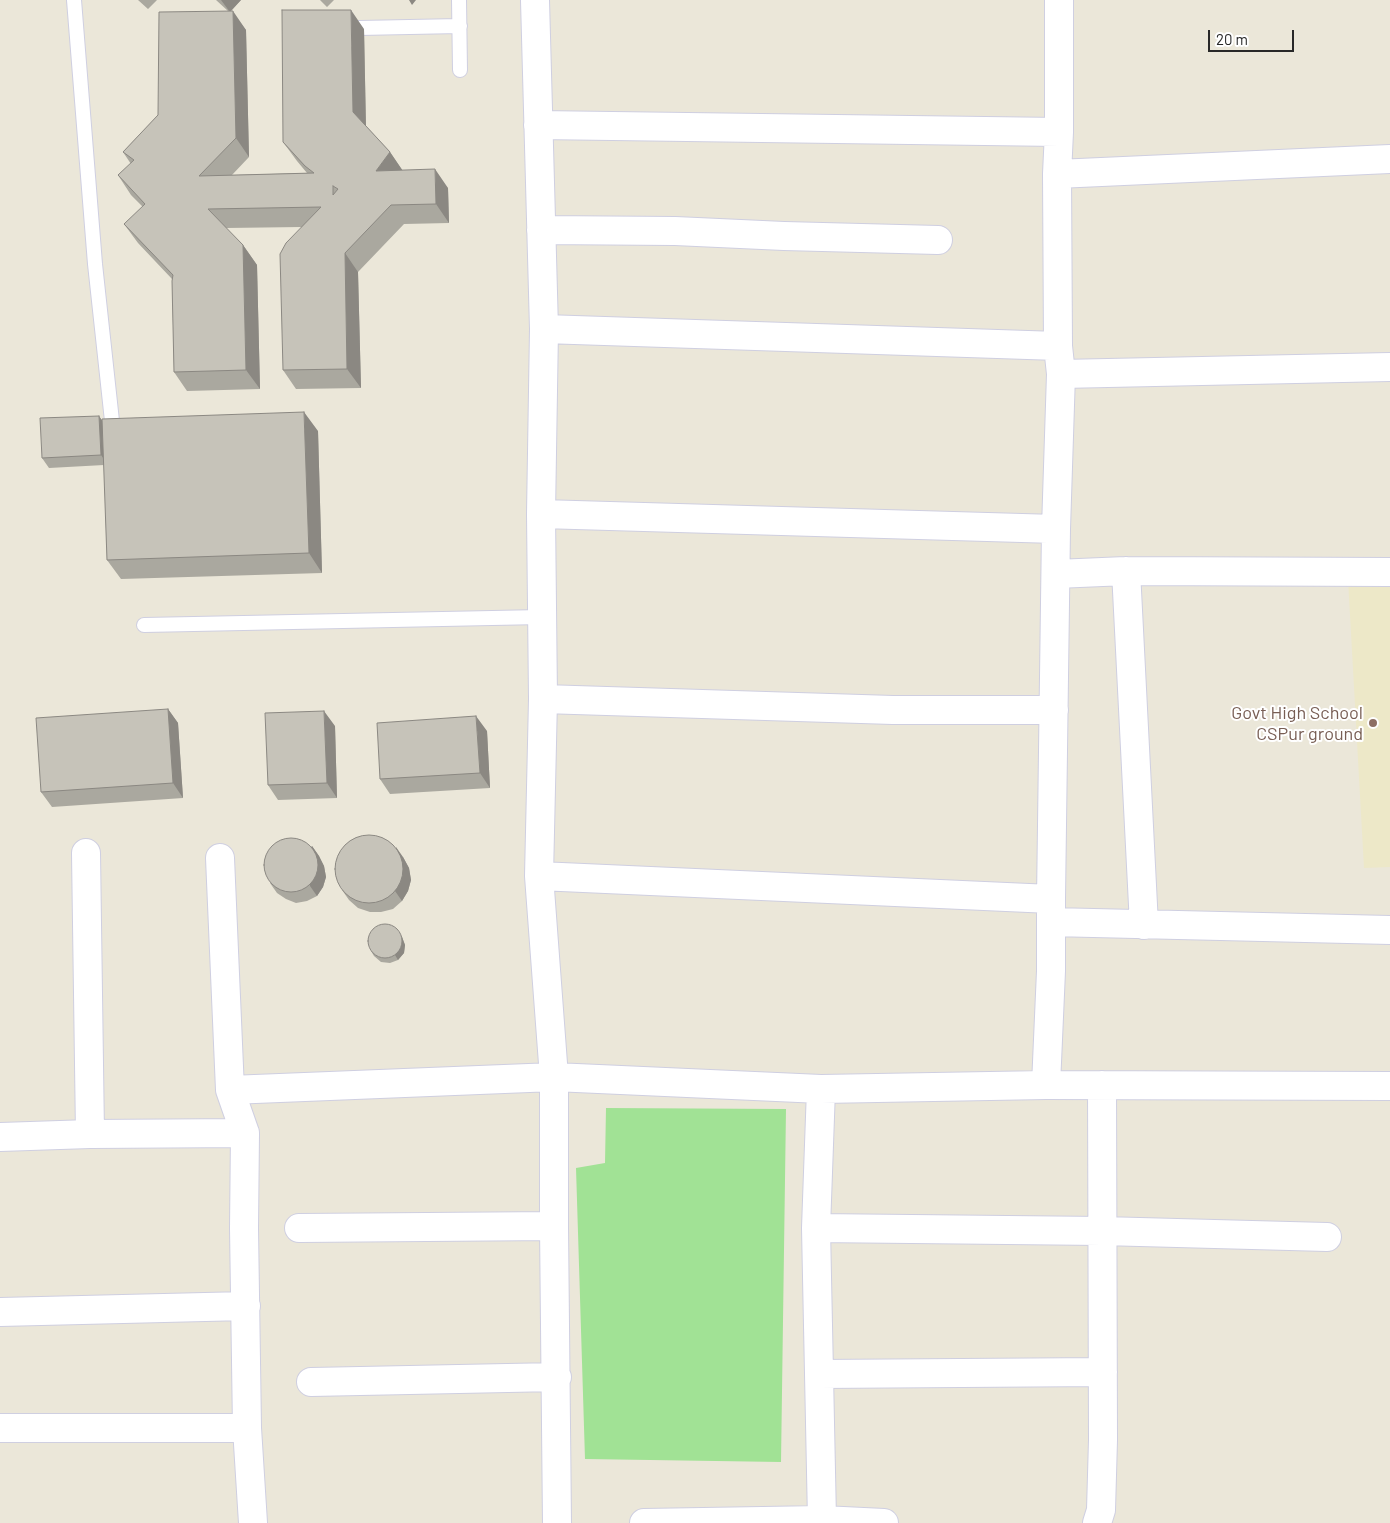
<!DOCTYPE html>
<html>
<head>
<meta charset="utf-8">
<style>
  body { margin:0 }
  #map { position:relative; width:1390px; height:1523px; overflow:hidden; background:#ebe7d9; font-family:Barlow,sans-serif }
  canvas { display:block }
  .scale { position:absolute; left:1208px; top:30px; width:86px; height:22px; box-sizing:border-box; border:2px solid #282828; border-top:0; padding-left:6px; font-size:15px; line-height:18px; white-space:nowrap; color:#282828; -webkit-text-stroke:4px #fff; paint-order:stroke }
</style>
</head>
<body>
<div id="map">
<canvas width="1390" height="1523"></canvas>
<div class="scale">20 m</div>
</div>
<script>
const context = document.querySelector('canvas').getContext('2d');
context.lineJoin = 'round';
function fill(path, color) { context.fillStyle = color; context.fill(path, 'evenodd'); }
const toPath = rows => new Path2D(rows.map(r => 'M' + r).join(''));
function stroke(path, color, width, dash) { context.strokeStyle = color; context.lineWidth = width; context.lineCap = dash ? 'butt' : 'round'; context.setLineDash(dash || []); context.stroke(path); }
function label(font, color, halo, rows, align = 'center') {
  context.font = font + ' Barlow,sans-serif'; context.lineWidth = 4; context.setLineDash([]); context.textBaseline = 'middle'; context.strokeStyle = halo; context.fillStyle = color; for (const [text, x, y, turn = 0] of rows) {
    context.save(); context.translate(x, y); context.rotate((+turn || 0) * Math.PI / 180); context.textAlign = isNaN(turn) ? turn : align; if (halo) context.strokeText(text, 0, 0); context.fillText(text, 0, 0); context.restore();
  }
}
fill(toPath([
  [1348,579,1390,580,1390,867,1364,868]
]), '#ede8c8');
fill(toPath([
  [606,1108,786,1109,781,1462,585,1459,576,1168,605,1163]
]), '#a1e295');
const lane = toPath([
  [74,0,95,264,112,421],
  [459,0,460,70],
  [359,28,460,26],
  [144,625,542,617]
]);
const street = toPath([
  [535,0,544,329,541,514,543,699,539,876,554,1077,554,1226,557,1523],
  [538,125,1059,132],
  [1057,174,1390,159],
  [541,230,675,231,784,236,938,240],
  [544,329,1058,346],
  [1061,374,1390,367],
  [541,514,1056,529],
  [1126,571,1144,925],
  [1056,574,1126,571,1390,572],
  [543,699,893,710,1054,710],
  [86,853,90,1134],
  [220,858,230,1090],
  [539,876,1051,899],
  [1051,922,1390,930],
  [1046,1085,1051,971,1051,899,1056,529,1061,374,1058,346,1057,174,1059,132,1059,0],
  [821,1089,816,1228,822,1520],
  [0,1137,90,1134,245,1133],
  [299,1228,554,1226],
  [816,1228,1102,1231,1327,1237],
  [0,1312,246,1306],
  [819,1374,1103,1372],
  [311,1382,557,1377],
  [0,1428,247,1428],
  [253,1523,247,1428,244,1228,245,1133,230,1090,554,1077,821,1089,1046,1085,1390,1086],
  [644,1523,822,1520,884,1523],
  [1097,1523,1101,1510,1103,1440,1102,1085]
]);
stroke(lane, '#cfcfe1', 16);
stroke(street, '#cfcfe1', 30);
stroke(lane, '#fff', 14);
stroke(street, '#fff', 28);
fill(toPath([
  [138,0,157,0,148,9],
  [216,0,241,0,231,11,246,30,249,157,232,175,307,173,297,161,283,142,364,29,366,126,390,152,402,170,448,188,449,223,404,224,358,272,361,388,296,389,283,370,301,227,226,228,243,245,257,265,260,389,187,391,174,372,172,279,138,243,124,224,143,207,131,195,118,175,131,164,123,152,158,115,228,11],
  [320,0,334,0,327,7],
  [99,416,102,421,318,431,322,573,121,579,107,560,104,465,49,468,42,458],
  [168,709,178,723,183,798,52,807,41,792],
  [335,726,337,798,278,800,268,785],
  [487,731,490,788,390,794,380,779],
  [312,846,319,856,324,866,326,877,323,887,317,896,307,901,296,903,286,899,277,893,270,883],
  [403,857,409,868,411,880,408,891,402,901,393,909,381,912,370,912,358,908,349,900,342,890],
  [399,932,402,937,405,945,404,953,398,960,390,963,381,962,374,956,371,951]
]), '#aaa89f');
fill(toPath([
  [221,0,241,0,230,12],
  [409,0,416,0,412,5],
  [351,10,364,29,366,131,353,112],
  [233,11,246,30,249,157,236,138],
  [390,152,403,171,376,171],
  [435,169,448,188,449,223,436,204],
  [243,245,257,265,260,389,246,370],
  [345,253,358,272,361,388,347,369],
  [304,412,318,431,322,573,309,553],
  [99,416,106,426,108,465,101,455],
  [168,709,178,723,183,798,173,783],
  [324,711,335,726,337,798,327,783],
  [476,716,487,731,490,788,480,773],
  [312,846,319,856,324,866,326,877,323,887,317,896,310,886],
  [396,847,403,857,409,868,411,880,408,891,402,901,395,891],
  [399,932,402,937,405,945,404,953,398,960,395,955]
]), '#8b8882');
const building = toPath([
  [282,10,351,10,353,112,390,152,376,171,435,169,436,204,391,205,345,253,347,369,283,370,280,254,286,243,321,207,208,209,243,245,246,370,174,372,172,281,173,275,124,224,145,204,118,175,134,160,123,152,158,115,159,12,233,11,236,138,199,176,314,173,305,166,283,142,282,10],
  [333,186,338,189,333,195,333,186],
  [304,412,309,553,107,560,102,419,304,412],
  [99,416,101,455,42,458,40,418,99,416],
  [168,709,173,783,41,792,36,718,168,709],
  [324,711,327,783,268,785,265,713,324,711],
  [476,716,480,773,380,779,377,723,476,716],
  '335 869a34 34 0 1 1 68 0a34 34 0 1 1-68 0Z',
  '264 865a27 27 0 1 1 54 0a27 27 0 1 1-54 0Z',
  '368 941a17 17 0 1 1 34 0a17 17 0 1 1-34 0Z'
]);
fill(building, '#c6c3b9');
stroke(building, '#8b8882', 1);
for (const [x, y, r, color] of [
  [1373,723,5,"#8d6e63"]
]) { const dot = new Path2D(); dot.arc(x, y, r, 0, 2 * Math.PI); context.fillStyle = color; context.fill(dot); stroke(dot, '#fff', 2); }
label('18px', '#785e54', '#fff', [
  ["Govt High School",1363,713],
  ["CSPur ground",1363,734]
], 'right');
</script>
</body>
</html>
